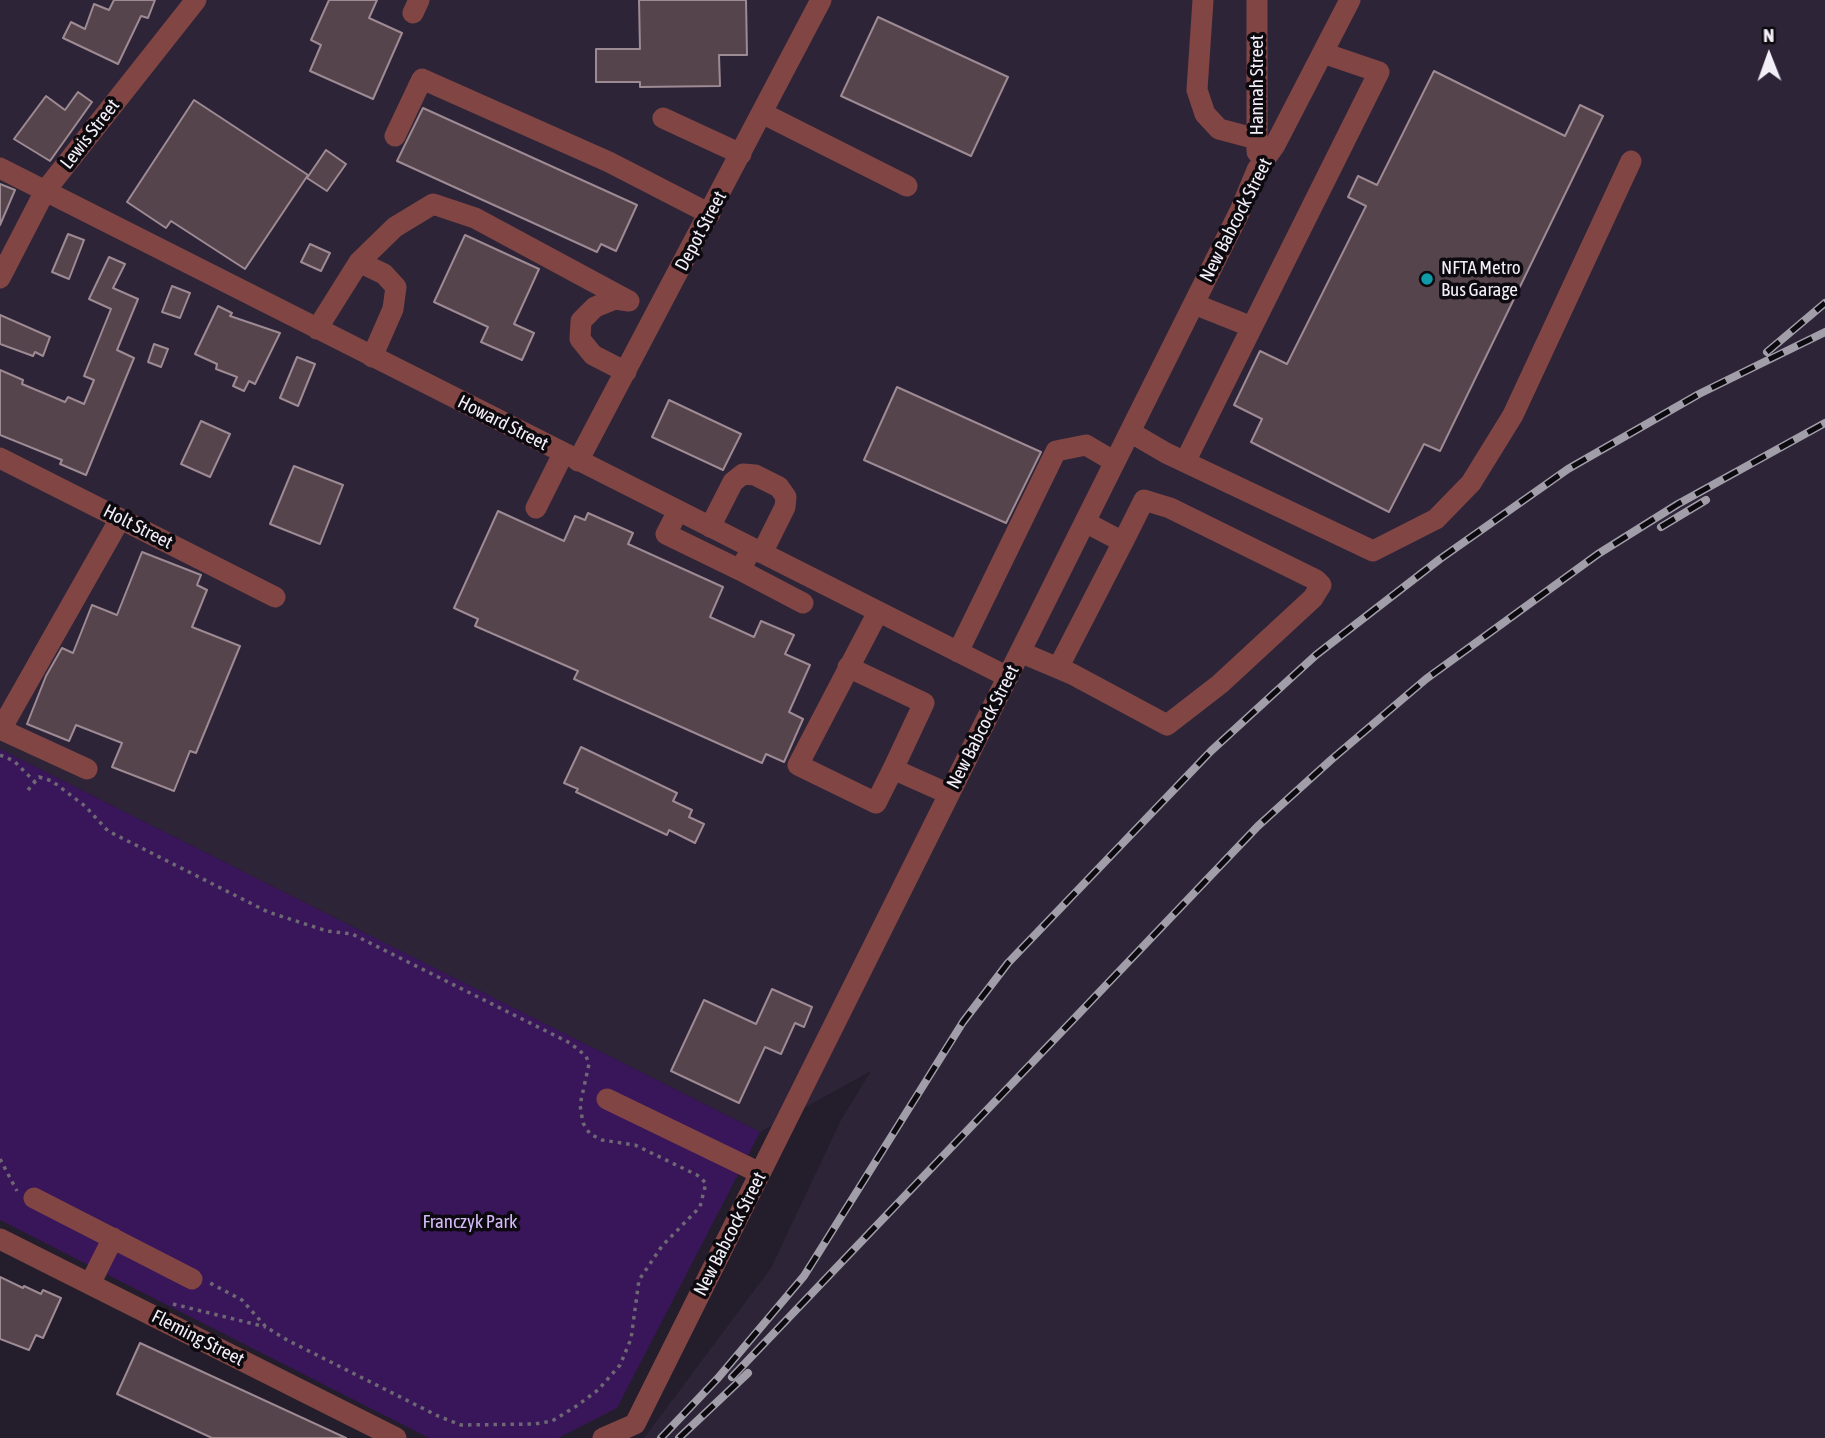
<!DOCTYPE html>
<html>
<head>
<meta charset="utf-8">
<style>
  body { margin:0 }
  #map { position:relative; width:1825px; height:1438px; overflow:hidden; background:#241e2c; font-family:"Asap Condensed",sans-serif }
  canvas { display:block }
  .north { position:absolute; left:1734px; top:21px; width:70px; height:70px; -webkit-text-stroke:5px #0c090f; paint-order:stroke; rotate:359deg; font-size:19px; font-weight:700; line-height:28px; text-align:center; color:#f2eff8 }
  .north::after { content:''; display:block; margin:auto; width:24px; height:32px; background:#f2eff8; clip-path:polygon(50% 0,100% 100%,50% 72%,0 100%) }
</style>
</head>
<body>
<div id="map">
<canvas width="1825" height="1438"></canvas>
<div class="north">N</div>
</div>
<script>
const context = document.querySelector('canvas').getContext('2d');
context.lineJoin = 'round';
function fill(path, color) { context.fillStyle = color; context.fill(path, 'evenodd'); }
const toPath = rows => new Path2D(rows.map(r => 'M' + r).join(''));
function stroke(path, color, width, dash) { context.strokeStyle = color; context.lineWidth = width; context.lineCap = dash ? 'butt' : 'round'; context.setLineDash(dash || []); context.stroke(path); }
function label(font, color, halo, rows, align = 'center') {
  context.font = font + ' "Asap Condensed",sans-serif'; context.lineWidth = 7; context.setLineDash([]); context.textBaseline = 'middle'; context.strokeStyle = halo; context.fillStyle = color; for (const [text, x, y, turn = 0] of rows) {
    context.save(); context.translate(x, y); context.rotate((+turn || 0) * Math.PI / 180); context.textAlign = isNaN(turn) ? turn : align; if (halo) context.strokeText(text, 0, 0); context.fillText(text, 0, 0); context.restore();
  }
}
fill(toPath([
  [0,0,1825,0,1825,1438,644,1438,771,1268,841,1120,871,1071,760,1132,0,749]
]), '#2d2438');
fill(toPath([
  [0,749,760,1132,617,1408,558,1438,429,1438,0,1220]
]), '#39155a');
const building = toPath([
  [114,0,155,0,148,18,141,16,118,64,63,38,71,22,85,29,94,4,109,10,114,0],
  [329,0,377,0,369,18,402,33,373,99,310,71,321,45,311,40,329,0],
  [639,0,746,0,747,55,719,55,720,86,640,87,640,82,596,82,596,49,640,49,639,0],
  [878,17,1008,77,971,156,841,96,878,17],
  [1434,71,1565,136,1580,105,1603,116,1440,451,1424,444,1389,512,1251,442,1262,419,1234,405,1260,351,1287,364,1366,206,1348,197,1358,176,1377,185,1434,71],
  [78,92,92,102,50,161,14,139,46,96,65,110,78,92],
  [194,100,308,175,245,269,171,221,166,228,127,202,194,100],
  [423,108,637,205,616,251,601,244,597,252,397,161,423,108],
  [326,150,346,164,327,191,307,178,326,150],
  [0,184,15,190,0,225,0,184],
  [68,234,84,240,69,279,52,272,68,234],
  [465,235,539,269,514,324,534,333,522,360,481,342,488,327,434,302,465,235],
  [310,244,330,253,321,271,301,262,310,244],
  [109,257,125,264,113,288,138,299,117,350,134,358,86,475,60,464,62,460,0,435,0,370,23,380,22,384,65,402,68,397,84,404,94,380,84,376,111,309,89,299,109,257],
  [172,286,190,293,180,318,162,312,172,286],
  [218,306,232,313,230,316,280,333,255,384,249,381,244,391,233,386,237,377,216,369,217,364,195,354,218,306],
  [0,315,50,337,43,356,35,352,33,356,0,344,0,315],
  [154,344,168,349,161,367,148,362,154,344],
  [297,357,315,364,298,406,280,398,297,357],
  [897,387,1041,452,1006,523,864,460,897,387],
  [669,400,741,434,723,470,652,437,669,400],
  [201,421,230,434,210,477,181,464,201,421],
  [294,466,343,485,320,544,270,524,294,466],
  [498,511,564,541,575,516,585,520,588,513,633,533,628,544,723,587,710,617,754,637,761,621,794,635,785,654,810,665,789,712,803,719,784,762,766,754,762,763,574,679,578,671,475,626,478,619,454,608,498,511],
  [142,552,201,575,197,585,207,590,192,627,240,646,196,753,190,751,174,791,112,767,122,743,76,725,69,741,27,724,46,676,62,648,73,653,92,605,117,615,142,552],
  [581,747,677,793,673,801,692,810,689,817,704,824,695,843,669,830,667,835,576,792,578,789,564,783,581,747],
  [772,989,812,1007,804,1027,795,1023,781,1054,765,1047,739,1103,671,1071,704,1000,756,1024,772,989],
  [0,1277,23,1288,24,1286,41,1294,43,1290,61,1298,43,1338,36,1335,29,1350,0,1339,0,1277],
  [140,1343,346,1438,212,1438,117,1394,140,1343]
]);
fill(building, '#55444c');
stroke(building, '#9e8a93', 2);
stroke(toPath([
  [0,755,14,761,35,782],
  [28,790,39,777,52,781,85,806,108,831,268,912,327,931,352,934,570,1043,586,1056,589,1064,580,1105,583,1123,590,1134,602,1140,635,1145,697,1175,706,1183,700,1207,662,1246,639,1280,631,1339,620,1365,598,1390,575,1407,552,1421,535,1424,461,1425,438,1416,287,1340,266,1327,242,1300,210,1283],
  [0,1159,17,1191],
  [173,1304,266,1327]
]), '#6d6874', 3.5, [3.5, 5]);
stroke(toPath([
  [1203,0,1197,90,1205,114,1219,129,1257,139],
  [413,13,419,0],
  [762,113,907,186],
  [663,118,741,154],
  [395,136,422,79,609,162,710,214],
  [1257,152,1257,0],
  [0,168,1008,677],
  [359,262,384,274,396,287,393,309,372,357],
  [0,278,45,191,196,0],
  [1252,327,1379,72,1323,53],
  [317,329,359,262,395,227,433,204,475,218,629,301],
  [626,372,593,355,580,339,581,321,595,307,615,299,629,301],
  [1130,432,1166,453,1373,551,1436,519,1471,483,1513,415,1631,161],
  [0,458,275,597],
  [578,461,821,0],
  [1185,462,1252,327,1194,304],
  [536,508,563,454],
  [678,511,666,534,740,570],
  [710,527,733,482,743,474,755,475,779,487,786,497,785,507,762,553],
  [746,559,740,570,803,603],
  [878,612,798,765,876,803,893,769,949,794],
  [958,652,1056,451,1086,445,1115,462],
  [1020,652,1072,674,1167,725,1220,684,1313,598,1321,585,1316,580,1170,508,1144,500,1123,542,1085,522],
  [848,667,924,703,893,769],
  [1058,668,1123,542],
  [0,729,87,769],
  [1,729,120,519],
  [607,1099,760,1173],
  [34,1198,192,1279],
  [0,1239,396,1438],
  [90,1284,113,1238],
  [603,1438,635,1424,1240,211,1257,170,1275,145,1350,0]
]), '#814644', 21);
const rail = toPath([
  [1767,352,1825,303],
  [1661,527,1706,500],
  [732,1377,1258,826,1332,759,1426,679,1598,554,1678,504,1825,423],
  [661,1438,718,1378,804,1276,963,1022,1008,963,1211,751,1316,655,1440,559,1568,469,1699,394,1825,332],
  [679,1438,748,1373]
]);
stroke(rail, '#a29ea9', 8);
stroke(rail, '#0c090f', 5, [16]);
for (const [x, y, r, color] of [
  [1427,279,7,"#0f9aa8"]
]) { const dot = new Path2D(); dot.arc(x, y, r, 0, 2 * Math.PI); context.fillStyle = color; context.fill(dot); stroke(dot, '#0c090f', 2.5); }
label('19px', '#f2eff8', '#0c090f', [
  ["Hannah Street",1257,85,-90],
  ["Lewis Street",90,134,-52],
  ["New Babcock Street",1236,220,-63],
  ["Depot Street",701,231,-62],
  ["Howard Street",503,423,27],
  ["Holt Street",138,527,27],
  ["New Babcock Street",983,727,-63],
  ["New Babcock Street",730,1234,-63],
  ["Fleming Street",198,1338,27]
]);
label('19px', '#f2eff8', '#0c090f', [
  ["NFTA Metro",1441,268],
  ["Bus Garage",1441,290]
], 'left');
label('19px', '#d5baf9', '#0c090f', [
  ["Franczyk Park",470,1222]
]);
</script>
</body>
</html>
